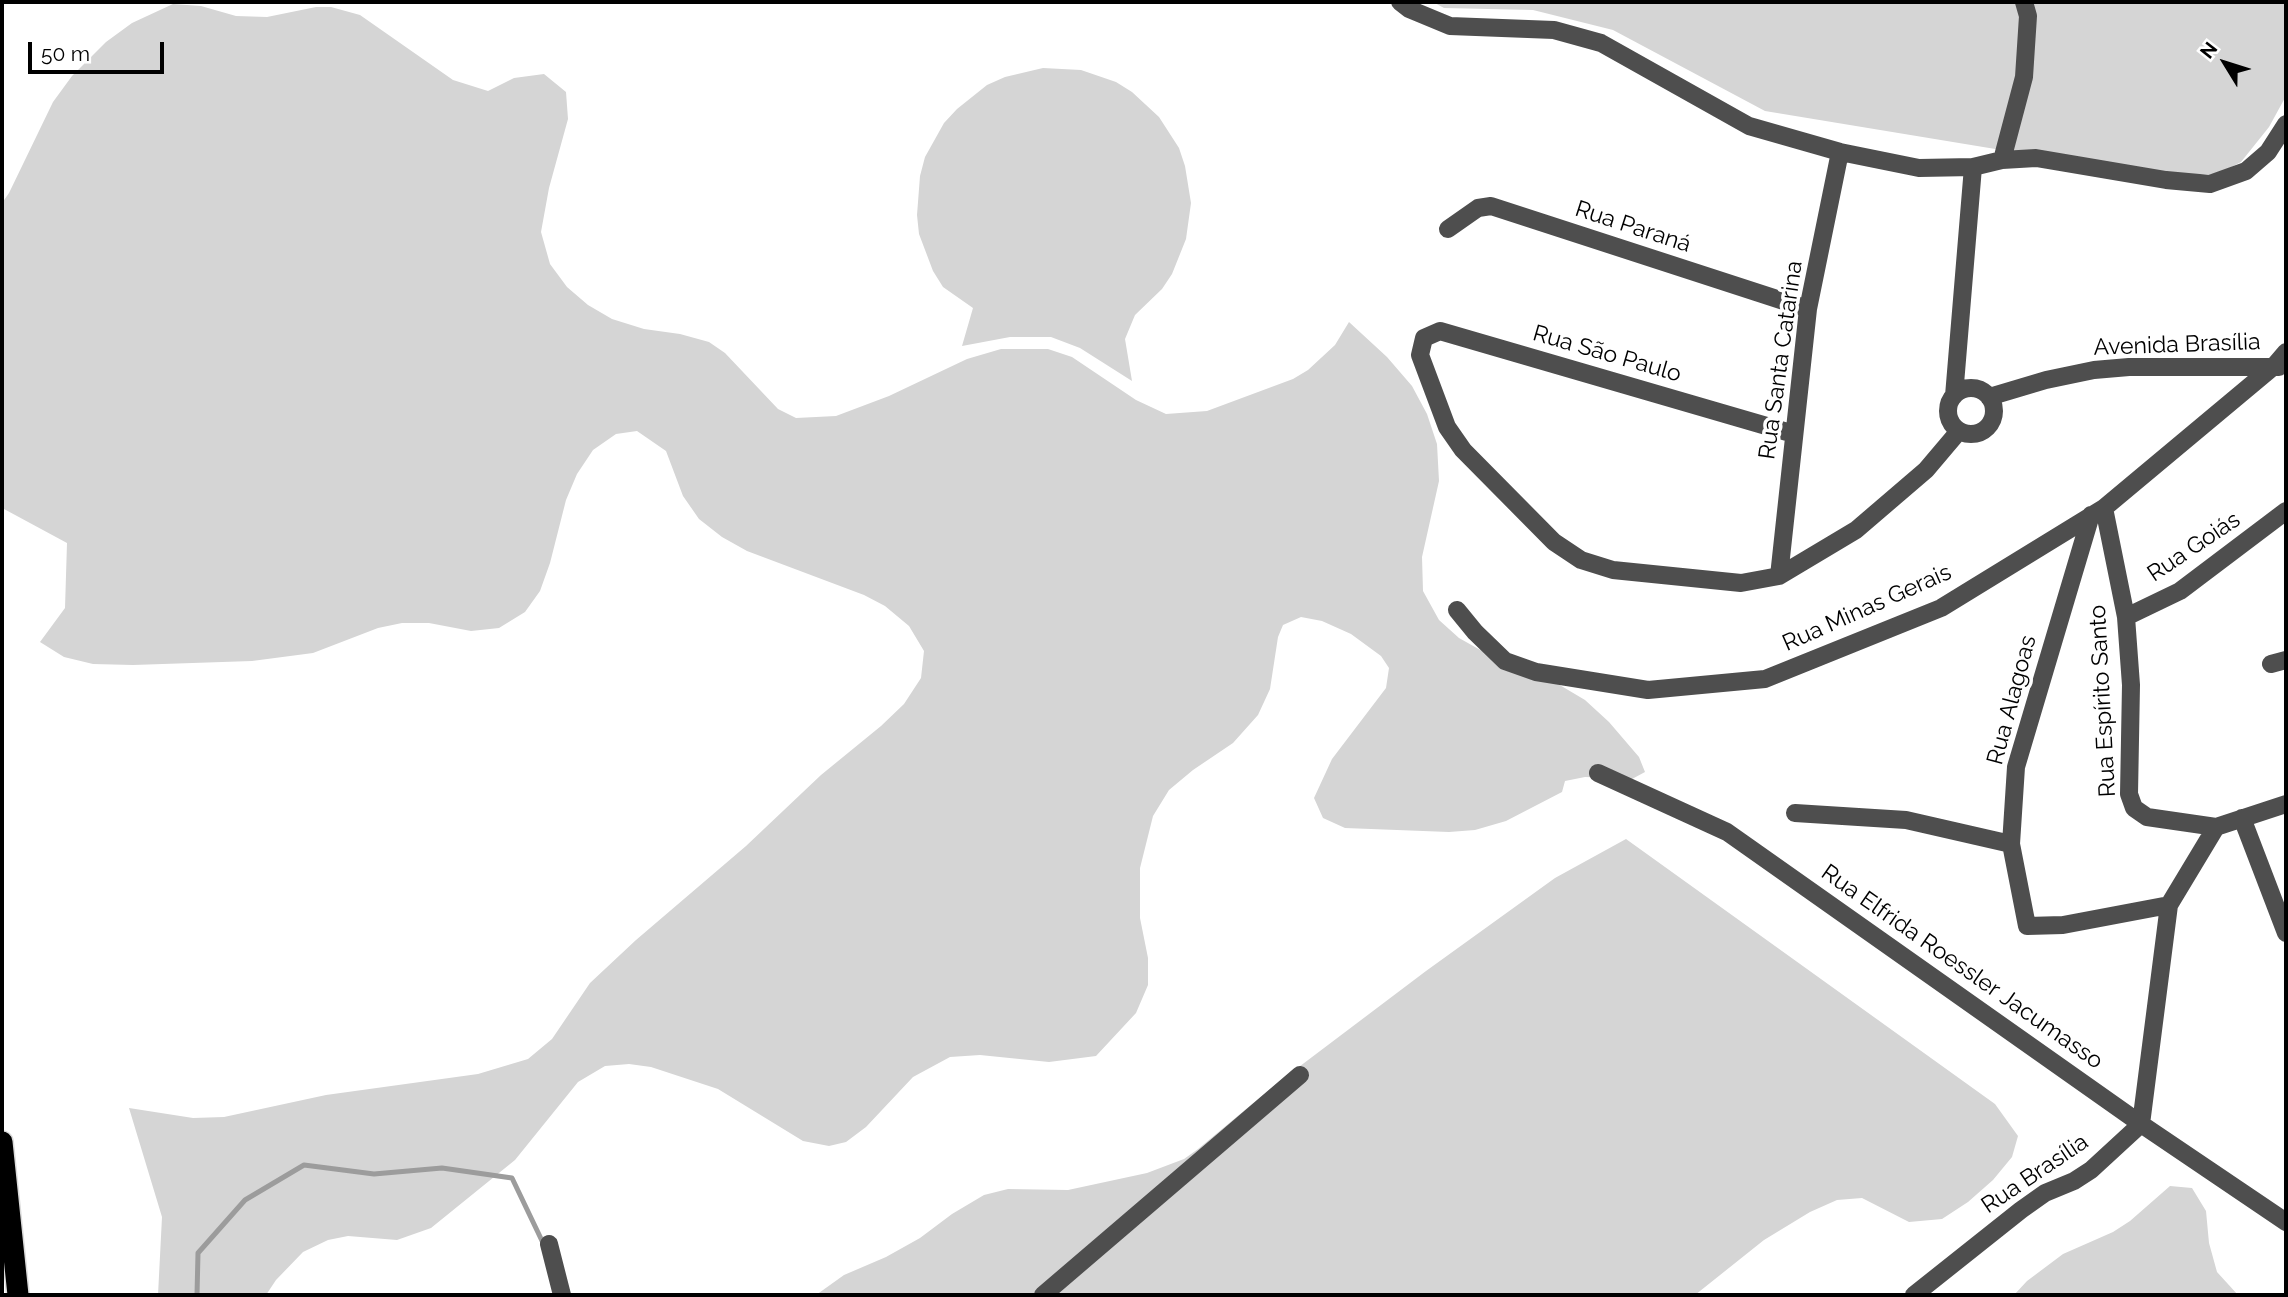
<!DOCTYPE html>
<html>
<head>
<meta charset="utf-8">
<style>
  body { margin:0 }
  #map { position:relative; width:2288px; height:1297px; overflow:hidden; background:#fff; font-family:Raleway,sans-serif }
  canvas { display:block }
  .frame { position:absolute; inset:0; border:4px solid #000; pointer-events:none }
  .north { position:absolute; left:2190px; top:28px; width:70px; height:70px; -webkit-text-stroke:5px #fff; paint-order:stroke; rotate:308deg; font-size:19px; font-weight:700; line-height:28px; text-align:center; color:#000 }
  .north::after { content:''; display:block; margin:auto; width:24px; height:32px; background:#000; clip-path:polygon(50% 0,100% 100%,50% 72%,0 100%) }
  .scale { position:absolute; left:28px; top:42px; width:136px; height:32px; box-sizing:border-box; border:4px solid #000; border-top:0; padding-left:9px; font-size:21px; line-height:24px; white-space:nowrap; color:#000; -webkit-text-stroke:5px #fff; paint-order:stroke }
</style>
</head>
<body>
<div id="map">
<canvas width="2288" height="1297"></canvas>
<div class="frame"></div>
<div class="north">N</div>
<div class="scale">50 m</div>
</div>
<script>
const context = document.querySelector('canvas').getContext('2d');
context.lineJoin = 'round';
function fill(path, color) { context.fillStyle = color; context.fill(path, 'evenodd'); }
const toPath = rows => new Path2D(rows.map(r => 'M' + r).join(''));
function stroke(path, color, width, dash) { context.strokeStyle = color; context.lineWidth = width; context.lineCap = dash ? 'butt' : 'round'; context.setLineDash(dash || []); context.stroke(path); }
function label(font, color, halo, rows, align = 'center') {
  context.font = font + ' Raleway,sans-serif'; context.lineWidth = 7; context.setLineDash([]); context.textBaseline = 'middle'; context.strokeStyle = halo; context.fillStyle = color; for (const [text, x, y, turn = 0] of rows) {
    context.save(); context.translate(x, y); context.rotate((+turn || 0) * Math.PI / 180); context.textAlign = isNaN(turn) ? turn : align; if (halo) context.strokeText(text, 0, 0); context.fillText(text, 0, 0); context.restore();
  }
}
fill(toPath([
  [1433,2,2286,2,2286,96,2269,127,2241,162,2218,174,2166,175,2062,160,1765,111,1613,30,1533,10,1444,8],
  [173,4,201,6,236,16,267,17,316,7,331,7,360,15,453,80,488,91,514,78,544,74,566,92,568,119,549,188,541,232,550,264,567,287,588,305,612,319,644,329,680,334,709,342,725,353,778,409,796,418,836,416,889,396,967,359,1001,349,1048,349,1072,357,1136,400,1166,414,1207,411,1293,379,1308,370,1335,345,1349,322,1387,357,1412,386,1427,414,1437,444,1439,481,1422,557,1423,591,1439,620,1459,638,1507,665,1558,684,1585,700,1609,722,1639,757,1645,772,1632,779,1585,777,1565,781,1562,792,1506,821,1475,830,1449,832,1345,828,1323,818,1314,798,1332,759,1386,688,1389,668,1381,656,1351,634,1322,621,1301,617,1283,625,1278,637,1270,689,1258,715,1233,743,1193,770,1169,790,1153,816,1140,868,1140,918,1148,958,1148,985,1136,1013,1096,1056,1049,1062,980,1055,950,1057,913,1077,866,1127,846,1142,829,1146,803,1141,718,1089,651,1067,629,1064,605,1066,578,1082,515,1160,431,1228,397,1240,348,1236,328,1240,303,1252,276,1280,266,1295,158,1295,162,1217,129,1108,193,1118,224,1117,326,1095,478,1074,528,1059,552,1039,590,983,636,940,746,846,821,775,881,726,904,704,921,678,924,651,909,626,885,606,864,595,747,551,722,537,699,519,683,496,666,451,637,431,616,434,593,450,577,474,566,500,550,563,540,591,525,612,499,628,471,631,429,623,402,623,378,628,313,653,252,661,133,665,93,664,64,657,40,642,65,608,67,543,4,509,2,203,9,193,53,102,72,76,106,42,132,23],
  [1043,68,1081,70,1116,82,1132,92,1159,117,1179,148,1185,166,1191,203,1186,239,1172,274,1162,289,1135,315,1125,339,1132,381,1080,348,1051,337,1010,337,962,346,973,308,943,287,933,271,919,234,917,215,920,176,925,157,944,123,957,109,987,85,1005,77],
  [1626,839,1995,1104,2018,1136,2012,1157,1993,1180,1968,1202,1942,1219,1909,1222,1862,1198,1837,1200,1810,1212,1764,1240,1695,1295,816,1295,844,1275,886,1257,920,1238,952,1214,984,1195,1008,1189,1068,1190,1147,1173,1184,1159,1198,1149,1275,1085,1426,971,1555,878],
  [2170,1186,2192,1188,2206,1211,2209,1243,2217,1272,2238,1295,2014,1295,2027,1281,2063,1254,2113,1232,2130,1221]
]), '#d5d5d5');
stroke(toPath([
  [197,1295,198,1253,245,1200,304,1165,374,1174,442,1168,512,1178,544,1245]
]), '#9c9c9c', 5);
const highway = toPath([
  [2,1142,18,1295]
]);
stroke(highway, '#dbdbdb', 24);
stroke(toPath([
  [1400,2,1409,9,1450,26,1554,30,1601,43,1749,126,1840,152,1919,168,1973,167,2002,160,2036,158,2166,180,2210,184,2246,171,2268,152,2286,124],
  [2002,160,2024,77,2028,16,2024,2],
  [1448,229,1478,208,1491,206,1808,309],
  '1948 411a23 23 0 1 1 46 0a23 23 0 1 1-46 0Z',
  [1954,396,1973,167],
  [1989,397,2046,380,2094,370,2129,367,2279,367],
  [1794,434,1440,331,1424,338,1420,355,1447,427,1463,450,1554,542,1581,560,1613,570,1741,583,1779,576,1856,530,1926,470,1959,431],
  [2104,508,2126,617,2131,685,2129,794,2134,808,2147,817,2216,827],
  [2091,515,2016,767,2011,844,2027,926,2063,925,2169,905],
  [1779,576,1808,309,1840,152],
  [1457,610,1475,632,1505,661,1536,672,1648,690,1765,679,1941,608,2104,508,2274,366,2286,352],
  [2126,617,2180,591,2286,511],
  [2271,664,2286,660],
  [1598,773,1727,832,2141,1124,2286,1222],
  [1795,813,1906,820,2011,844],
  [2242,818,2286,933],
  [549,1244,562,1295],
  [1043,1295,1300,1075],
  [1914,1295,2021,1210,2045,1193,2074,1181,2091,1170,2141,1124,2169,905,2216,827,2286,804]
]), '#4e4e4e', 18);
stroke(highway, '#000', 21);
label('23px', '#000', '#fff', [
  ["Rua Paraná",1633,227,18],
  ["Avenida Brasília",2177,345,-2],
  ["Rua São Paulo",1607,354,16],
  ["Rua Santa Catarina",1781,360,-82],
  ["Rua Goiás",2194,547,-34],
  ["Rua Minas Gerais",1867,608,-24],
  ["Rua Alagoas",2012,700,-75],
  ["Rua Espírito Santo",2103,701,-93],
  ["Rua Elfrida Roessler Jacumasso",1962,967,35],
  ["Rua Brasília",2035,1174,-34]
]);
</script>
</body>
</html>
